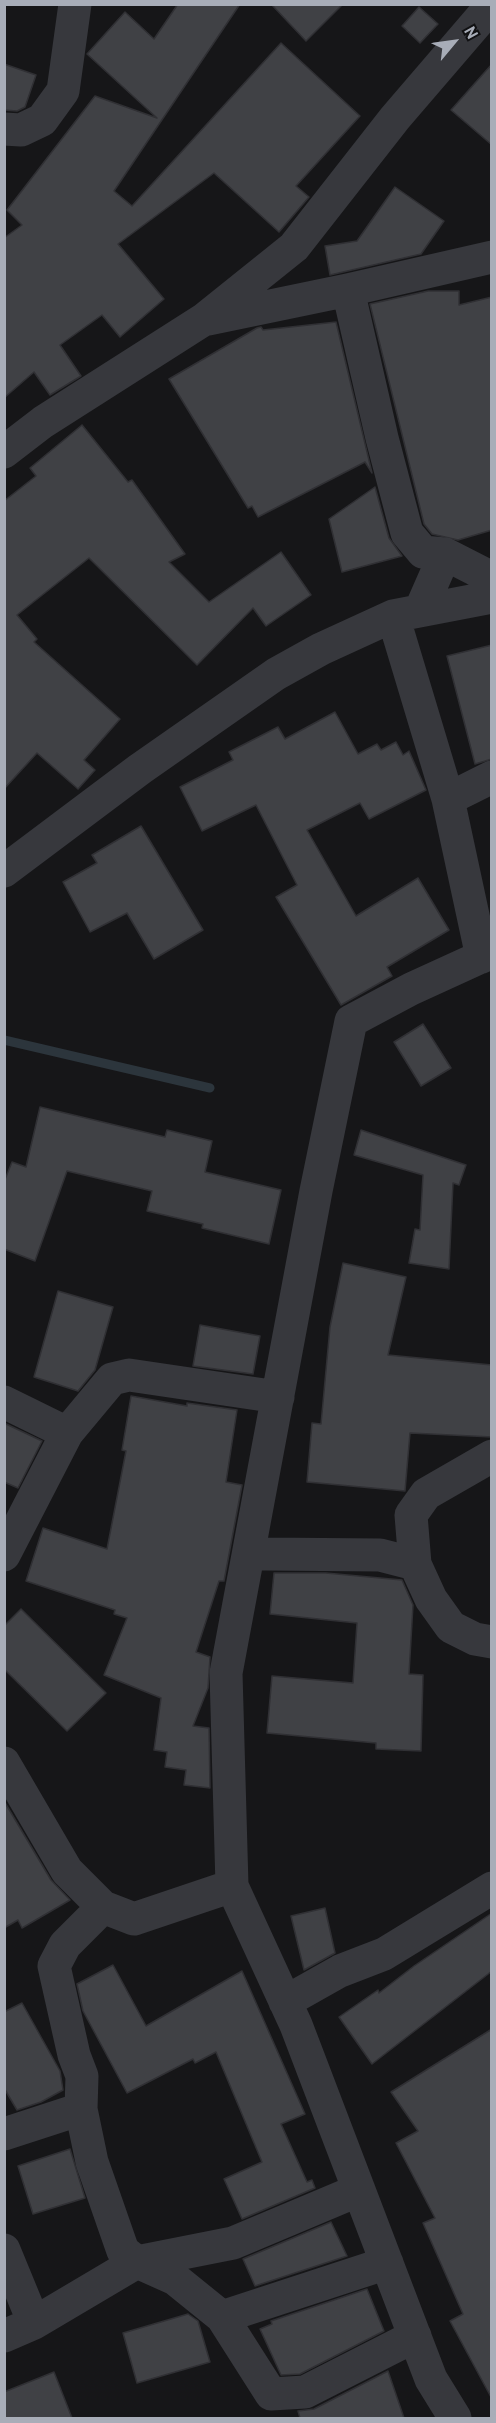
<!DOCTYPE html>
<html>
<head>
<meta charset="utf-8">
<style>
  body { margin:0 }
  #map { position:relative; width:496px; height:2423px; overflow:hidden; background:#161618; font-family:Overpass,sans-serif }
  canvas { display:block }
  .frame { position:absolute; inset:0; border:6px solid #a8adb8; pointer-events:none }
  .north { position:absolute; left:424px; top:12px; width:60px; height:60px; -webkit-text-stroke:4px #111113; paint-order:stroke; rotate:61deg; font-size:16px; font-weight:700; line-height:24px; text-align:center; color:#a8adb8 }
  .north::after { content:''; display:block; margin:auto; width:21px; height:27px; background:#a8adb8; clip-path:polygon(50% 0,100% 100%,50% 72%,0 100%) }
</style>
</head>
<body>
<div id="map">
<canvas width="496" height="2423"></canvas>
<div class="frame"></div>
<div class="north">N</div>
</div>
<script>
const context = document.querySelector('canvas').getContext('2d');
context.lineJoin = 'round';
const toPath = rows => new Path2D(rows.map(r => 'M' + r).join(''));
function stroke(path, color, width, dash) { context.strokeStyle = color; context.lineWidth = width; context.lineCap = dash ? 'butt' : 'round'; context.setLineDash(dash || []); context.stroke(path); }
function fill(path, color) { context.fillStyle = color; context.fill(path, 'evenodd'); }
stroke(toPath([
  [4,1040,210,1088]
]), '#2c353c', 9);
const building = toPath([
  [178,4,240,4,114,191,132,206,281,43,360,116,296,186,309,197,279,232,214,173,118,244,164,299,120,337,102,315,60,345,81,376,50,395,34,372,4,398,4,238,22,225,7,210,95,96,157,118,87,54,125,12,154,39,178,4],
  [271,4,343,4,306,41,271,4],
  [419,7,438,24,420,43,402,26,419,7],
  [4,64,36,75,25,107,17,111,4,110,4,64],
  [492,64,492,145,451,110,492,64],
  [395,187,444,221,421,254,330,275,325,246,357,241,395,187],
  [428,291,459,291,459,305,492,297,492,530,458,540,432,534,424,524,370,304,428,291],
  [336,322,372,473,365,462,258,517,252,506,248,508,169,379,257,328,261,327,263,330,336,322],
  [82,425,128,482,132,480,185,554,169,562,209,602,281,552,311,595,266,626,253,608,197,665,89,558,17,615,37,639,34,642,120,719,84,760,95,770,78,789,37,753,4,789,4,501,36,476,30,468,82,425],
  [375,487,389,538,402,556,342,572,329,519,375,487],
  [492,645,492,759,475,764,447,656,492,645],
  [335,712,358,754,377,744,381,750,396,742,403,755,409,751,426,790,369,819,360,803,307,830,356,916,418,878,449,930,387,967,392,976,341,1005,276,897,297,885,256,805,202,831,180,787,233,760,229,752,278,727,285,739,335,712],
  [141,826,203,930,154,959,127,913,90,932,63,882,97,863,92,855,141,826],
  [423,1024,451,1068,421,1086,394,1042,423,1024],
  [40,1107,165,1137,167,1130,212,1141,205,1172,281,1190,269,1244,202,1228,203,1224,147,1211,152,1191,67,1171,35,1261,4,1249,4,1182,12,1162,26,1167,40,1107],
  [361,1130,466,1165,459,1185,453,1183,449,1269,409,1263,415,1229,420,1230,423,1175,354,1155,361,1130],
  [343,1263,406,1277,388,1355,492,1365,492,1437,410,1433,405,1491,307,1482,312,1423,321,1424,330,1327,343,1263],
  [58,1291,113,1307,95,1370,78,1391,34,1377,58,1291],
  [200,1325,260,1336,253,1374,193,1366,200,1325],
  [131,1396,187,1406,187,1403,237,1410,226,1482,242,1485,224,1581,219,1581,196,1652,210,1657,208,1688,193,1726,209,1728,210,1788,184,1785,186,1770,165,1767,167,1752,154,1750,161,1698,104,1675,127,1618,114,1614,115,1610,26,1581,43,1528,107,1549,126,1451,122,1450,131,1396],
  [4,1423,42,1441,18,1488,4,1482,4,1423],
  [274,1573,326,1573,402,1580,413,1605,409,1674,423,1675,421,1751,376,1749,376,1743,267,1733,272,1676,353,1683,357,1623,270,1614,274,1573],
  [21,1609,106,1693,67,1731,4,1669,4,1626,21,1609],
  [4,1801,51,1880,70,1900,22,1928,18,1920,4,1928,4,1801],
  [325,1908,335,1953,304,1970,291,1916,325,1908],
  [492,1913,492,1971,372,2064,339,2017,378,1990,379,1993,414,1966,492,1913],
  [113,1965,146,2026,242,1971,305,2114,281,2124,307,2182,312,2180,315,2188,242,2219,224,2179,262,2162,216,2052,195,2063,193,2059,127,2093,83,2011,77,1984,113,1965],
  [22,2003,60,2071,63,2090,41,2102,17,2110,4,2088,4,2012,22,2003],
  [492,2029,492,2399,450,2321,463,2314,423,2223,435,2218,396,2143,418,2131,391,2092,492,2029],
  [70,2149,85,2198,33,2214,18,2166,70,2149],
  [331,2222,347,2256,255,2286,243,2259,331,2222],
  [367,2289,384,2331,300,2374,281,2375,260,2329,272,2324,271,2321,367,2289],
  [188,2314,198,2321,210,2362,137,2383,123,2333,188,2314],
  [388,2371,404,2418,300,2418,298,2411,314,2409,388,2371],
  [54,2372,72,2418,4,2418,4,2392,54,2372]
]);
fill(building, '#404145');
stroke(building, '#303034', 1.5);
stroke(toPath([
  [4,129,21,130,42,120,63,91,75,4],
  [348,290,382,438,407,533,423,552,445,554,492,578],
  [208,319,348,290,492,257],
  [4,452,43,422,203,320,294,247,395,118,492,5],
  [420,611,445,554],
  [393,616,448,799,482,957],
  [448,799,492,777],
  [4,871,140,769,276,674,321,649,393,616,492,597],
  [4,1402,67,1433],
  [492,1456,426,1494,411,1515,415,1564,431,1599,451,1627,475,1639,492,1642],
  [249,1551,265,1554,380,1555,415,1564],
  [4,1555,67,1433,112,1379,129,1375,278,1397],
  [4,1763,67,1871,103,1907,134,1919,232,1886],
  [103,1907,65,1945,54,1966,74,2055,82,2076,81,2109,92,2162,123,2251,137,2262,175,2279,222,2317,271,2394,305,2392,415,2336],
  [285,2002,340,1971,384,1954,492,1888],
  [4,2134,81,2109],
  [4,2250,34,2323],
  [222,2317,387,2263],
  [4,2336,34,2323,137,2262,233,2243,359,2190],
  [455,2418,431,2379,296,2025,232,1886,226,1673,316,1191,351,1021,411,989,492,952]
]), '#37383d', 33);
</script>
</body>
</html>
